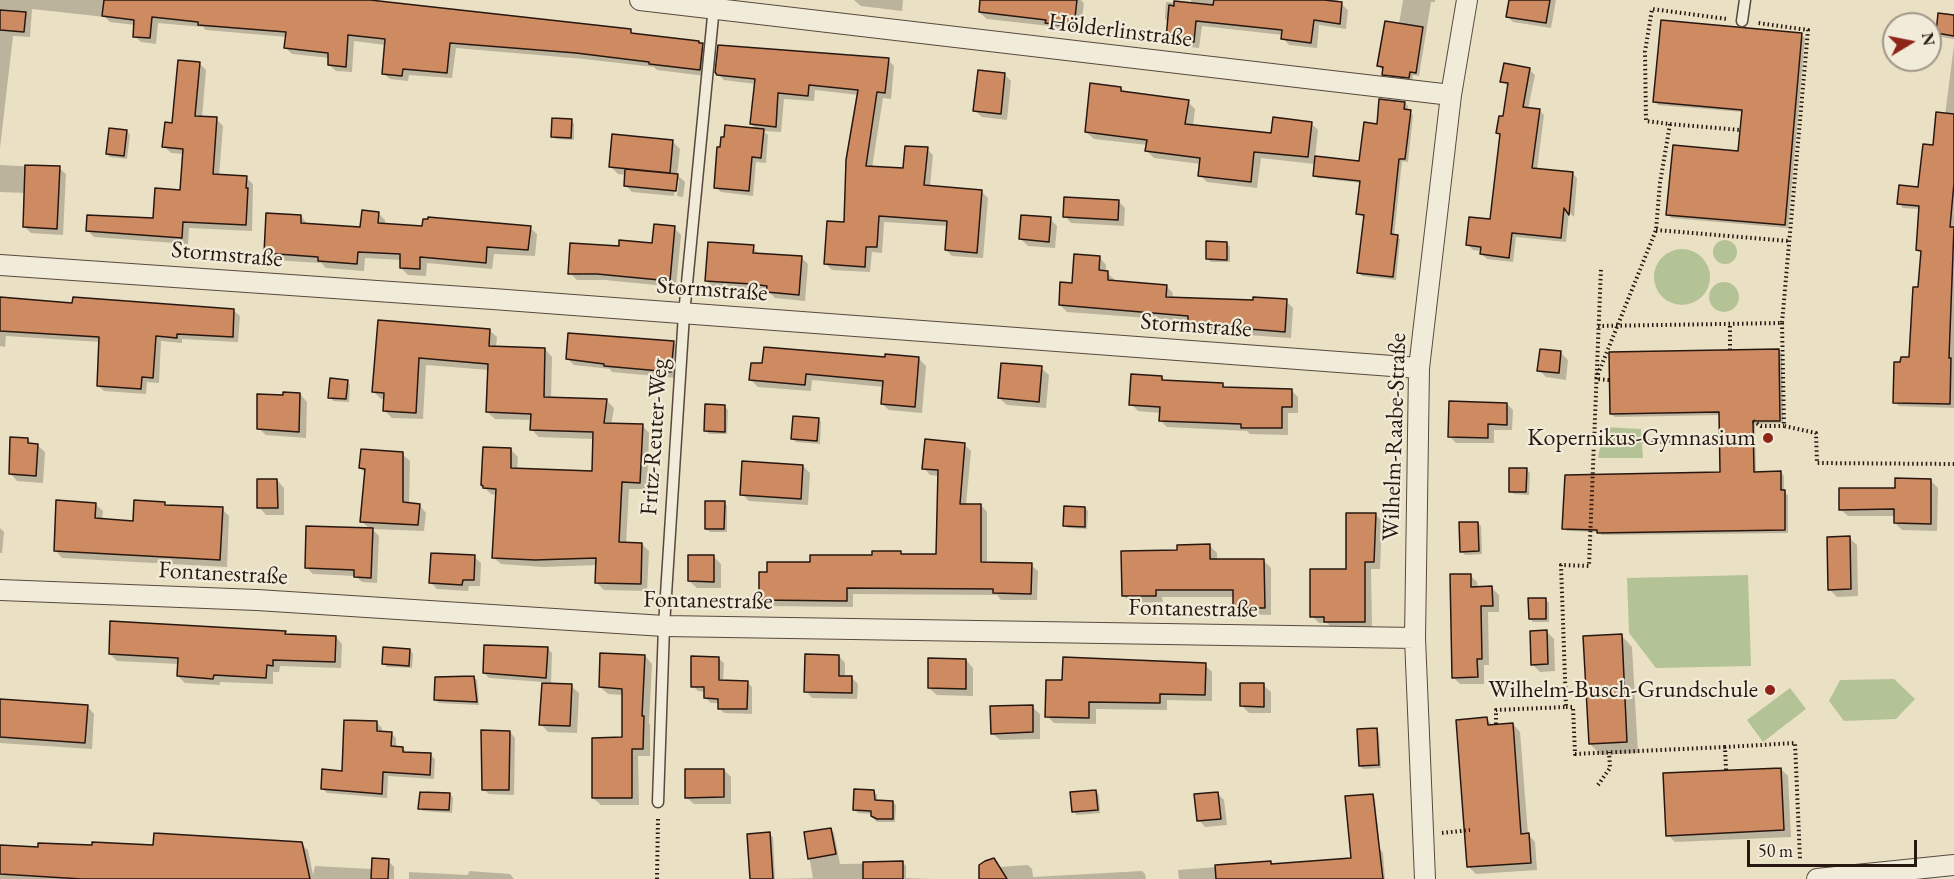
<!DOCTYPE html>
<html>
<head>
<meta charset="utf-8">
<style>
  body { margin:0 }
  #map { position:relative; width:1954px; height:879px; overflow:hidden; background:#eae0c4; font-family:"EB Garamond",serif }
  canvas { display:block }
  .north { position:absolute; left:1882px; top:12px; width:60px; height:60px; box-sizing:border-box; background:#f1ebd9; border:2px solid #a19689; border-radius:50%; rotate:80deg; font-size:16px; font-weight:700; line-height:24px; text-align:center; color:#281710 }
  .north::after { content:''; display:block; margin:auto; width:21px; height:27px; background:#8f2418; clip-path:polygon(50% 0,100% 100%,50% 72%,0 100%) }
  .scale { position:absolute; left:1747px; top:840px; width:170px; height:27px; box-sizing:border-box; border:3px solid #281710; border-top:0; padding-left:8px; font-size:18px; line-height:21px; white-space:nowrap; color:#281710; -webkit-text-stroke:4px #f1ebd9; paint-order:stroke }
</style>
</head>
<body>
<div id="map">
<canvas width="1954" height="879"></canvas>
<div class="north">N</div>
<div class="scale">50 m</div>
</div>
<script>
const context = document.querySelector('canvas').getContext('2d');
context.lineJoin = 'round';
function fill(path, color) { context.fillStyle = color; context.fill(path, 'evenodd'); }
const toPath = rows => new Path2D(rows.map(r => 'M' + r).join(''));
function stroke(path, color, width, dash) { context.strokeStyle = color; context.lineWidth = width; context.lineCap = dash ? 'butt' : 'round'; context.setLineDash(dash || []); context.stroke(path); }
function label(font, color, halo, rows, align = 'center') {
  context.font = font + ' "EB Garamond",serif'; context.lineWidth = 4.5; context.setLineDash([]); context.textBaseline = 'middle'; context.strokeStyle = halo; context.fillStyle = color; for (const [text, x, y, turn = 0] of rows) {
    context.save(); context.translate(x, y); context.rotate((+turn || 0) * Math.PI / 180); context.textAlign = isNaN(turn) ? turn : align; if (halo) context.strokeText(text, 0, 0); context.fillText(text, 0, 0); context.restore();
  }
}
fill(toPath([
  '1713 252a12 12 0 1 1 24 0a12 12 0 1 1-24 0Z',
  '1654 277a28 28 0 1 1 56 0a28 28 0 1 1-56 0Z',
  '1709 297a15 15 0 1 1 30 0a15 15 0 1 1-30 0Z',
  [1604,427,1641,429,1643,458,1598,458],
  [1748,575,1751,666,1656,668,1629,633,1627,578],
  [1894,679,1915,699,1896,719,1844,721,1829,701,1840,680],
  [1790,688,1806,709,1763,742,1747,720]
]), '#b4c396');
fill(toPath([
  [0,0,356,0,630,31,635,35,698,42,708,51,706,76,657,70,654,67,584,59,456,48,452,78,409,75,408,81,390,79,383,73,386,45,354,41,352,72,336,71,329,65,330,58,292,54,286,48,287,37,206,30,203,27,158,23,156,44,141,42,134,36,135,25,110,22,105,17,32,9,30,37,13,36,0,148],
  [854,0,903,0,902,11,861,6],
  [981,0,1081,0,1084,3,1080,33,1054,30,1050,26,987,19,979,12],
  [1191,0,1337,0,1348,10,1346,29,1319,25,1317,48,1289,45,1283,38,1283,35,1202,26,1199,48,1173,45,1167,39,1169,23,1165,19,1166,2,1191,4],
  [1403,0,1435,0,1435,2,1431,2,1419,76,1413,75,1412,81,1388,78,1379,66,1399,24],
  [1510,0,1556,0,1551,28,1513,22,1507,16],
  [1954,16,1954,39,1941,37,1937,33],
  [1801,35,1805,38,1788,228,1671,218,1668,214,1739,152,1743,112,1658,105,1655,101],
  [1954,45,1954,408,1899,406,1895,402,1911,359,1922,254,1918,250,1920,209,1903,208,1899,203,1920,189,1945,115],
  [888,60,894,66,891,99,883,98,872,168,904,170,927,149,933,155,930,187,981,191,988,198,983,258,952,256,946,250,948,226,884,222,882,253,872,252,870,272,832,270,825,263,845,224,859,95,815,90,814,101,784,99,781,132,763,131,768,135,766,163,756,162,753,196,721,192,715,187,757,130,751,124,756,84,724,80,718,74],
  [199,63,206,70,202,118,216,119,223,126,219,176,246,178,253,184,252,231,189,228,188,244,94,237,87,230,155,220,181,192,184,154,171,153,164,146],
  [1530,70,1535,75,1528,109,1539,110,1544,115,1537,170,1572,173,1577,178,1574,217,1569,212,1566,242,1516,237,1513,262,1487,259,1482,254,1482,251,1473,250,1468,245,1491,221,1501,136,1498,133,1504,118,1509,87,1502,81],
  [1005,75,1011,81,1007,120,982,117,975,111],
  [1121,88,1125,93,1188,102,1195,109,1193,126,1273,135,1311,123,1318,130,1315,158,1361,163,1378,126,1405,103,1408,106,1407,111,1413,115,1408,162,1402,161,1394,236,1400,239,1396,280,1362,276,1359,273,1365,218,1358,214,1361,183,1318,178,1314,175,1315,164,1261,158,1257,188,1207,182,1200,175,1201,164,1154,158,1147,151,1148,145,1094,139,1086,132],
  [571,121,574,124,574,140,556,139,553,136],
  [127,131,130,135,127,159,110,157,107,154],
  [672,141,680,149,677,175,685,182,683,197,677,196,679,180,676,180,674,196,632,192,625,185,626,175,618,174,611,167],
  [0,165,59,168,66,174,63,235,31,233,24,226,26,193,0,192],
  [1118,201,1125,208,1124,226,1071,223,1065,216],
  [378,213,385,220,385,225,424,227,530,228,537,234,535,256,494,254,492,269,427,263,426,276,408,275,401,268,402,260,365,258,364,271,326,268,321,263,272,260,265,253,301,216,308,225,362,229],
  [1050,219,1057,226,1055,248,1028,246,1021,239],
  [674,228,681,235,676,287,605,280,577,280,570,273,620,247,653,245],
  [1227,243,1230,247,1230,262,1211,262,1207,258],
  [753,247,759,255,802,258,808,264,805,301,775,298,768,291,759,290,713,287,706,280],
  [1100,258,1106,265,1106,272,1114,279,1114,282,1166,286,1173,293,1172,299,1286,301,1293,308,1291,338,1232,334,1196,334,1189,327,1189,321,1067,312,1060,305,1073,284],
  [0,298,74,304,234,311,240,316,238,342,182,339,182,343,161,341,159,383,147,382,146,394,104,391,98,386,101,342,6,336,5,347,0,346],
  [379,322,489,330,497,337,496,348,545,349,552,357,551,399,607,401,614,408,611,425,642,425,649,433,647,489,629,489,626,544,642,544,649,551,647,591,604,590,597,583,597,565,543,567,501,564,493,557,497,495,491,494,482,485,511,450,518,457,517,470,593,472,594,439,539,437,532,430,532,420,495,419,487,412,489,370,426,365,423,419,392,418,385,411,385,399,381,399,374,392],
  [673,343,680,349,677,378,612,372,610,369,574,365,567,358],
  [1779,351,1782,354,1783,423,1755,424,1756,473,1781,473,1784,476,1784,492,1788,495,1788,533,1602,535,1599,532,1567,531,1564,528,1722,474,1721,415,1615,417,1611,414],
  [1561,353,1568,360,1566,380,1546,377,1539,370],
  [886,358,919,359,926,366,922,413,889,410,882,404,884,387,812,380,811,391,758,387,751,380],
  [1041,368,1049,375,1046,408,1007,405,999,398],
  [1162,377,1166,382,1223,384,1227,389,1291,390,1298,397,1298,413,1288,413,1288,435,1250,434,1247,431,1167,427,1160,420,1161,413,1138,411,1131,404],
  [347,381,350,385,349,402,333,401,330,397],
  [300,394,307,402,306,438,266,435,258,428,284,396],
  [1507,404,1513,410,1512,430,1494,430,1494,443,1456,443,1450,437],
  [725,407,728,410,727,434,709,434,705,430],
  [818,419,821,422,820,444,796,442,792,439],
  [28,440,33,445,37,445,45,452,43,483,17,481,10,473],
  [964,444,971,451,966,505,981,505,987,512,987,564,1031,565,1038,571,1037,600,1001,600,997,595,853,594,853,607,768,606,761,599,811,564,900,553,903,556,938,556,939,476,930,475,924,468],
  [402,454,410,461,409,505,419,505,426,513,424,531,372,529,379,536,377,583,362,582,355,576,313,574,307,568,370,529,362,522,366,474,360,468],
  [803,466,810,473,808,505,749,501,742,494],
  [1527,470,1530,473,1529,495,1514,494,1510,491],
  [277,480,284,488,284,515,266,515,259,507],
  [1931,481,1938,488,1937,531,1902,530,1895,523,1895,516,1848,516,1840,509,1896,489],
  [724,502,727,506,727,532,710,532,706,529],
  [164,503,167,506,222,509,229,516,227,567,62,558,55,550,95,504,103,511,102,520,134,522],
  [1085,508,1088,511,1087,529,1068,528,1065,525],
  [1375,514,1382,521,1380,569,1371,569,1372,628,1333,629,1327,623,1319,623,1312,616,1348,570],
  [1477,523,1481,526,1482,554,1465,555,1461,551],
  [0,528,4,532,2,553,0,553],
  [1849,538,1857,545,1858,596,1837,597,1829,589],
  [1210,546,1217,553,1217,561,1264,561,1271,568,1271,615,1242,614,1235,607,1235,597,1162,597,1163,602,1131,603,1123,595,1178,552],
  [474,557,481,563,480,586,469,586,468,591,437,589,431,583],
  [714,557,721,564,721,588,697,588,689,581],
  [1470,575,1477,582,1478,588,1492,588,1499,595,1499,612,1488,612,1489,665,1484,665,1484,684,1460,684,1453,677],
  [1545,599,1549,603,1549,622,1533,622,1530,619],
  [285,632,288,636,336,637,342,644,341,668,280,666,279,672,273,672,273,684,220,682,220,685,185,683,178,676,179,664,117,661,110,654],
  [1547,632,1554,639,1555,671,1540,672,1532,664],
  [1621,635,1632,647,1638,753,1601,755,1590,744],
  [547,648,552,653,551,685,571,686,579,693,577,733,548,732,541,724,543,682,489,678,484,673],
  [410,650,413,654,412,668,387,667,384,663],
  [645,656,652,664,649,723,650,725,650,756,638,756,639,805,601,805,593,798,623,738,623,695,608,694,600,687],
  [839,656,845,663,845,677,851,677,858,684,857,699,812,698,806,691],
  [718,658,724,663,723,682,747,682,752,687,752,714,724,713,719,708,719,703,711,703,705,698,706,692,698,691,693,686],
  [966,660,973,668,973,696,937,695,929,688],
  [1205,665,1212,672,1212,701,1167,700,1167,710,1096,709,1096,724,1054,723,1047,716,1047,682],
  [473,677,477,680,479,705,439,703,435,700],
  [1263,685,1271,692,1271,713,1249,713,1241,705],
  [0,701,87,706,94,714,92,749,0,743],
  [1032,707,1040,714,1040,739,1000,740,992,733],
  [1487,719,1493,726,1513,724,1520,732,1528,834,1535,842,1537,870,1476,874,1469,867],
  [377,723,382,728,381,733,391,733,396,738,396,748,403,748,408,754,430,755,435,759,434,779,388,776,387,798,327,793,322,788,343,772],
  [1376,730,1379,733,1381,768,1363,769,1360,766],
  [510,732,515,738,514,795,489,794,483,789],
  [1781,769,1788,776,1791,837,1675,842,1668,835],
  [724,770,731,777,731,804,694,804,686,797],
  [1096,791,1099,795,1100,813,1077,815,1074,812],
  [874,792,877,795,877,802,892,802,896,805,895,822,877,822,873,818,873,814,858,813,855,810],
  [450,794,453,798,452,813,423,811,420,808],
  [1218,794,1224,800,1227,825,1205,827,1199,820],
  [1372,796,1375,799,1380,849,1383,853,1385,879,1179,879,1178,870,1270,863,1272,865,1353,859],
  [831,829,834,833,840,864,903,863,906,866,906,878,934,879,752,879,769,834,773,837,775,879,813,878,805,834],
  [301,844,308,850,313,875,315,866,371,869,373,871,388,861,394,867,394,879,0,879,0,847,40,848],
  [1028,865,1032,869,1033,877,1142,871,1145,874,1146,879,980,879,999,867],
  [469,871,510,874,514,879,409,879,409,872,468,875]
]), '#0003');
const building = toPath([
  [104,0,370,0,631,29,631,33,699,41,699,43,703,43,700,70,649,64,649,62,576,53,450,43,447,73,403,69,402,76,382,74,385,39,348,35,346,67,328,65,328,53,284,48,286,32,198,25,198,22,152,17,150,38,133,37,134,20,102,16,104,0],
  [980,0,1077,0,1074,27,1045,23,1046,20,979,12,980,0],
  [1214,0,1324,0,1342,2,1340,24,1314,20,1311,43,1281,39,1282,30,1196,21,1194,42,1166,39,1169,5,1174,6,1174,1,1213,5,1214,0],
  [1509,0,1550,0,1546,23,1506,17,1509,0],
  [0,10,26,12,24,32,0,30,0,10],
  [1938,13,1954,15,1954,36,1936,33,1938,13],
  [1661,20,1802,33,1785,225,1666,215,1673,145,1738,151,1742,110,1653,102,1661,20],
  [1385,21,1423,27,1416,73,1410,72,1409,78,1382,75,1383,67,1377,66,1385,21],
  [718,45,889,58,885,93,877,92,866,166,903,168,905,146,928,147,924,185,982,190,977,253,945,250,947,221,879,216,877,247,866,247,865,267,824,264,827,221,844,222,846,160,858,90,809,85,808,96,778,93,776,127,750,124,755,79,717,75,715,72,718,45],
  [178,60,200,62,195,116,217,117,213,174,247,176,246,188,248,188,246,225,183,222,182,238,86,231,87,215,153,218,155,188,180,190,183,149,162,147,165,122,172,123,178,60],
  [1504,63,1530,68,1523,107,1540,109,1532,168,1573,172,1569,215,1564,208,1561,238,1512,233,1509,258,1480,254,1481,247,1466,245,1469,217,1490,219,1500,134,1496,133,1499,116,1503,116,1508,83,1500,82,1504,63],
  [978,70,1005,73,1001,114,973,111,978,70],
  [1090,83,1121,87,1121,91,1189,100,1185,124,1271,133,1273,117,1312,122,1308,157,1254,152,1251,182,1198,176,1200,158,1145,151,1147,140,1085,132,1090,83],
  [1379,99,1405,102,1404,109,1411,110,1405,159,1399,159,1391,234,1398,235,1393,277,1357,273,1364,215,1356,214,1360,181,1313,176,1315,156,1359,161,1364,122,1377,124,1379,99],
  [1936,112,1954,114,1954,183,1950,227,1954,227,1949,358,1951,358,1950,404,1893,403,1894,362,1900,362,1901,357,1909,357,1913,287,1918,287,1921,251,1916,250,1919,206,1897,204,1899,185,1918,187,1923,144,1933,145,1936,112],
  [552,118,572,119,571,138,551,137,552,118],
  [725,125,764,129,761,158,752,157,749,191,714,188,717,147,720,147,721,137,724,137,725,125],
  [109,128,127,130,124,156,106,154,109,128],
  [612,134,673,140,670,173,609,167,612,134],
  [25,165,60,166,57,229,23,227,25,165],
  [625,169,678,174,676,191,624,186,625,169],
  [1064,197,1119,200,1118,220,1063,217,1064,197],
  [362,210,379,212,378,223,422,226,423,219,428,219,428,217,531,226,528,250,487,247,486,263,420,257,420,269,400,268,400,254,358,252,357,264,318,261,318,257,264,253,266,213,301,215,301,223,360,227,362,210],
  [1021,215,1051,217,1049,242,1019,239,1021,215],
  [654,224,675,226,670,281,597,274,568,274,570,243,619,246,619,240,652,243,654,224],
  [1206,241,1227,242,1227,260,1206,259,1206,241],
  [708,242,754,245,753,253,802,256,799,295,766,292,767,286,751,284,705,281,708,242],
  [1074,254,1100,256,1099,270,1108,271,1108,280,1167,285,1166,297,1253,300,1253,297,1287,299,1285,332,1225,327,1188,328,1188,316,1059,305,1060,282,1072,283,1074,254],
  [0,297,72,303,73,297,234,309,233,337,177,334,177,338,156,336,153,378,142,377,141,389,97,386,99,337,0,331,0,297],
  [378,320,490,329,489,346,545,348,544,397,607,399,604,423,643,424,640,483,622,482,619,542,642,543,641,584,595,583,596,558,535,560,492,558,496,489,483,488,483,486,481,485,483,447,511,448,511,468,592,471,593,432,530,430,531,414,486,412,488,364,419,358,416,413,383,411,384,393,372,392,378,320],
  [568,333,674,341,671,372,604,366,604,364,566,359,568,333],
  [764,347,885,357,885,354,919,357,915,407,881,404,883,381,806,374,805,385,749,380,751,363,762,363,764,347],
  [1540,349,1561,351,1559,373,1537,371,1540,349],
  [1779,349,1780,421,1753,421,1754,472,1781,471,1781,490,1785,490,1785,530,1597,533,1597,530,1562,529,1565,475,1720,472,1719,412,1610,414,1609,352,1779,349],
  [1001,363,1042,366,1039,402,998,398,1001,363],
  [1131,374,1162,376,1162,380,1223,383,1223,387,1292,389,1292,407,1282,407,1282,428,1241,428,1241,424,1159,421,1160,407,1129,405,1131,374],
  [330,378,348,380,346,399,328,398,330,378],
  [283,392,300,393,299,432,257,429,257,394,283,395,283,392],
  [1449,401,1507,403,1507,425,1488,424,1488,438,1448,437,1449,401],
  [705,404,725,405,725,432,704,431,705,404],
  [793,416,819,418,817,441,791,439,793,416],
  [10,437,28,438,28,443,38,444,36,476,9,474,10,437],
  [925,439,965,443,960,504,981,504,981,562,1032,563,1031,594,993,593,993,589,847,588,847,601,759,600,759,572,767,572,767,562,810,562,810,555,872,555,872,551,901,551,901,554,936,554,938,470,922,469,925,439],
  [361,449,403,452,403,502,420,504,418,525,360,522,365,469,359,468,361,449],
  [742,461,803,465,801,499,740,495,742,461],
  [1509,468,1527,468,1526,492,1509,492,1509,468],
  [1895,478,1931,479,1931,524,1894,523,1894,509,1839,510,1839,488,1895,488,1895,478],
  [257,479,277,479,278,508,257,508,257,479],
  [56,500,96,503,95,518,133,521,134,500,165,502,165,505,223,507,220,560,54,551,56,500],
  [705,501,725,501,724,529,705,529,705,501],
  [1064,506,1085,507,1085,527,1063,526,1064,506],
  [1346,513,1376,513,1374,562,1365,562,1365,622,1324,622,1324,617,1310,617,1310,569,1346,569,1346,513],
  [1459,522,1478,522,1479,551,1460,552,1459,522],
  [306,526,373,528,371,578,354,577,354,570,305,568,306,526],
  [1850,536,1851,589,1828,590,1827,537,1850,536],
  [1210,544,1210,559,1264,559,1265,608,1233,608,1233,590,1156,590,1156,596,1122,596,1121,551,1177,550,1177,545,1210,544],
  [431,553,475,555,474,580,463,580,462,585,429,583,431,553],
  [688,555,714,555,714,582,688,581,688,555],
  [1450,574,1471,574,1471,587,1492,586,1493,606,1481,606,1482,659,1477,659,1478,677,1452,678,1450,574],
  [1528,598,1546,598,1546,619,1529,619,1528,598],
  [110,621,286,631,285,634,336,636,335,662,273,660,273,666,267,665,266,678,214,675,213,679,177,676,178,658,109,654,110,621],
  [1547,630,1548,664,1531,665,1530,631,1547,630],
  [1622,634,1627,742,1589,744,1583,636,1622,634],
  [484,645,548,647,546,678,483,673,484,645],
  [383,647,410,649,409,666,382,664,383,647],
  [600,653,645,655,642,716,644,716,643,749,632,749,632,798,592,798,592,738,622,737,622,689,599,687,600,653],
  [805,654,839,655,839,676,852,676,852,693,804,692,805,654],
  [691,656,719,657,719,680,748,681,747,709,718,709,718,699,704,698,704,687,691,687,691,656],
  [1063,657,1206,663,1205,695,1160,694,1160,703,1089,702,1089,718,1045,717,1046,680,1062,680,1063,657],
  [928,658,966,659,966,689,928,688,928,658],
  [474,676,477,702,434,700,435,677,474,676],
  [542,683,572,684,570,726,539,725,542,683],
  [1240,683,1264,683,1264,707,1240,706,1240,683],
  [0,699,88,705,85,743,0,737,0,699],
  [1033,705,1033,732,991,734,990,706,1033,705],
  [1487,717,1488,725,1513,723,1521,834,1529,833,1531,863,1467,867,1456,720,1487,717],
  [344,720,377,721,377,731,392,732,391,746,403,747,403,752,431,753,430,775,383,772,382,794,321,789,322,769,342,771,344,720],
  [1377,728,1379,765,1359,766,1357,729,1377,728],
  [481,730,510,731,509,790,482,790,481,730],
  [1781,768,1784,830,1666,836,1663,773,1781,768],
  [685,769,724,769,724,797,685,798,685,769],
  [854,789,874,790,875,800,893,801,893,819,877,819,871,816,871,811,853,810,854,789],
  [1096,790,1098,810,1072,812,1070,792,1096,790],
  [420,792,450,793,449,810,418,809,420,792],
  [1218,792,1221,819,1197,821,1194,794,1218,792],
  [1373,794,1383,879,1216,879,1215,865,1271,861,1271,864,1351,858,1345,796,1373,794],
  [831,828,836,854,808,859,804,832,831,828],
  [770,832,773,879,750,879,747,834,770,832],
  [154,833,302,842,310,879,82,879,0,874,0,845,38,847,38,843,92,845,92,842,153,845,154,833],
  [372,858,389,859,388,879,371,879,372,858],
  [994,858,1007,879,979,879,979,865,985,861,994,858],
  [903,861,903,879,863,879,863,862,903,861]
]);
fill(building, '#ce8b61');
stroke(building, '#281710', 1.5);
const service = toPath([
  [1742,21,1745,0],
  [658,802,664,626,684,314,714,6]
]);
const minor = toPath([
  [640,0,1451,95],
  [0,265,493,299,1419,368],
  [0,590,257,600,664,626,1415,638],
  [1425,879,1415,638,1419,368,1451,95,1467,0],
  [1817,879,1954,865]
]);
stroke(service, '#58493d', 13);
stroke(minor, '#58493d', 22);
stroke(toPath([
  [1670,124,1740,130],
  [1656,230,1789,241],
  [1782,323,1784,426,1816,433,1817,463,1954,464],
  [1598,326,1782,323,1808,30,1758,23],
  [1730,350,1730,324],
  [1609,380,1596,379,1656,230,1660,183,1670,124,1646,121,1645,52,1652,9,1727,19],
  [1753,421,1761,426,1784,426],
  [1593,440,1720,443],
  [1566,707,1573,707,1575,754,1725,747],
  [1496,724,1496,710,1566,707,1561,565,1589,566,1601,268],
  [1726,770,1725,747,1795,743,1800,859],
  [1598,785,1610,768,1609,752],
  [1442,833,1470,830],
  [657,879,658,818]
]), '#281710', 4, [1.5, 3]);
stroke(service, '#f1ebd9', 10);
stroke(minor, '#f1ebd9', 20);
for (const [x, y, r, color] of [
  [1768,438,6,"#8f2418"],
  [1770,690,6,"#8f2418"]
]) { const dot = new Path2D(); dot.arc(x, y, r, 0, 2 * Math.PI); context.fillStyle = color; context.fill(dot); stroke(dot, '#f1ebd9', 2); }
label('24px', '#281710', '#f1ebd9', [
  ["Hölderlinstraße",1120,31,7],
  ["Stormstraße",227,255,5],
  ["Stormstraße",712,290,4],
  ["Stormstraße",1196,326,4],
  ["Fritz-Reuter-Weg",655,437,-86],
  ["Wilhelm-Raabe-Straße",1395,437,-88],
  ["Fontanestraße",223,574,3],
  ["Fontanestraße",708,601,1],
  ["Fontanestraße",1193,609,1]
]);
label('24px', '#281710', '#f1ebd9', [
  ["Kopernikus-Gymnasium",1756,438],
  ["Wilhelm-Busch-Grundschule",1758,690]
], 'right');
</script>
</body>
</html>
